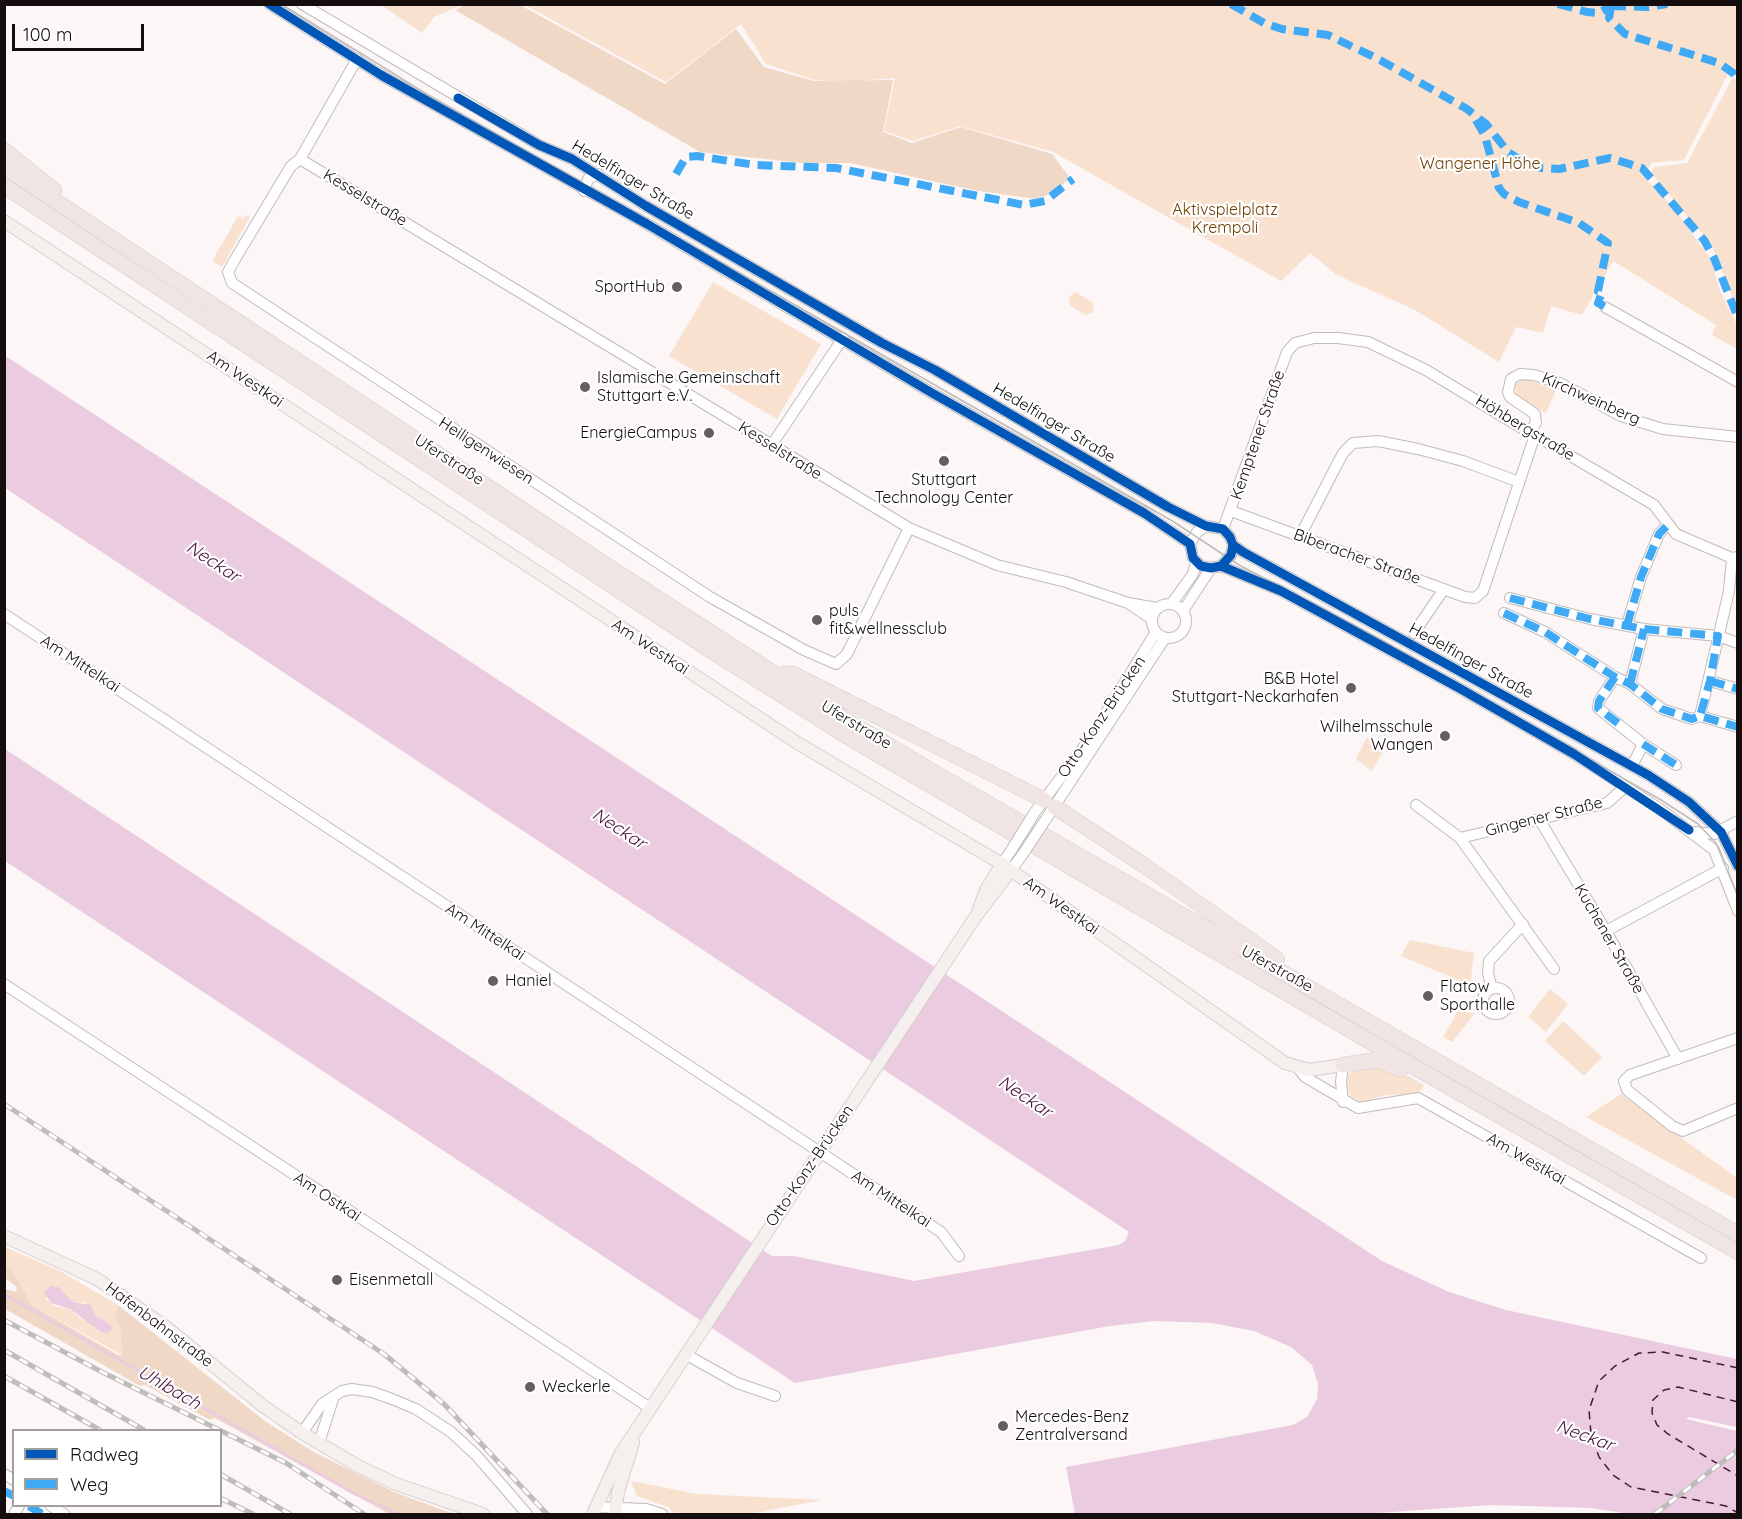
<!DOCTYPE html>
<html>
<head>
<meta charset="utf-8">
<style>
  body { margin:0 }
  #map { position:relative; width:1742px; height:1519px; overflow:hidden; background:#fcf6f6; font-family:Quicksand,sans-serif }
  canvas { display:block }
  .frame { position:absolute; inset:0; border:6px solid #160e0e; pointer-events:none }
  .legend { position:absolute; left:12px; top:1429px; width:210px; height:78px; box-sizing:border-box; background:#fff; border:2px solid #a29f9f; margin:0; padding:8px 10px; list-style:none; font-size:18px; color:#160e0e }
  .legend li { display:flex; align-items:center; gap:12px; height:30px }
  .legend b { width:30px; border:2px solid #a29f9f }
  .scale { position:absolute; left:12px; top:24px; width:132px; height:27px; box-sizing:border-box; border:3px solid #160e0e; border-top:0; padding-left:8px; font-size:18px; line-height:21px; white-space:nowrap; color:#160e0e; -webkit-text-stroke:4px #fff; paint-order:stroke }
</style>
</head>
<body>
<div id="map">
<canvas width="1742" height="1519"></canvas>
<div class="frame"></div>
<ul class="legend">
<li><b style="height:8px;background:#0057b8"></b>Radweg</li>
<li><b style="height:8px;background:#3fa9f5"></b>Weg</li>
</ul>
<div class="scale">100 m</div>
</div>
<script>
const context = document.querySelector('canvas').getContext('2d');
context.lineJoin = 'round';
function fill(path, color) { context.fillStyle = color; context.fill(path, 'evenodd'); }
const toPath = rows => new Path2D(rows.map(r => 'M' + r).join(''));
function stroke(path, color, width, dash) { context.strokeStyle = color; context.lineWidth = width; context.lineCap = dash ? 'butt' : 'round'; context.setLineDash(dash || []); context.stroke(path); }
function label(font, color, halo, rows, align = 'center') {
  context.font = font + ' Quicksand,sans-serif'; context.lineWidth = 4.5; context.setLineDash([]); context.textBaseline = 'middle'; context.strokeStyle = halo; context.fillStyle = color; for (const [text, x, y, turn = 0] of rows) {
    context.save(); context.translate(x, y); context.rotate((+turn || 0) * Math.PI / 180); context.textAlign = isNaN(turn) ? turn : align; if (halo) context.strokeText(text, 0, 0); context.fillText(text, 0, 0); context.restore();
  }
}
fill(toPath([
  [381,5,462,5,434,17,422,33],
  [525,5,1737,5,1737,76,1731,68,1684,160,1651,163,1645,178,1671,205,1711,259,1720,291,1737,325,1737,349,1712,335,1716,325,1613,261,1582,315,1551,306,1543,333,1516,327,1499,362,1415,310,1337,275,1310,253,1281,281,1053,152,960,126,913,141,884,131,895,78,846,82,814,80,766,64,741,24,666,82],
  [1733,77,1738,83,1737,310,1717,256,1706,238,1651,173,1654,167,1687,163],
  [246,215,250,217,222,267,212,261,238,216,244,219],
  [713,282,821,344,777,419,669,356],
  [1075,292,1092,302,1094,308,1092,313,1086,315,1070,306,1069,297],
  [1523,379,1557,388,1546,413,1516,395,1515,385],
  [1367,737,1386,746,1372,771,1356,759],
  [1410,940,1474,953,1470,985,1401,956],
  [1550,989,1568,1004,1546,1032,1528,1017],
  [1458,1011,1475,1013,1452,1042,1443,1037],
  [1563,1021,1602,1057,1584,1076,1545,1041],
  [1360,1065,1403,1073,1424,1085,1418,1094,1386,1095,1362,1102,1351,1096,1347,1088,1348,1075],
  [1621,1094,1737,1178,1737,1200,1586,1117],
  [5,1247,60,1271,118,1305,115,1315,120,1328,122,1355,32,1305,12,1269,5,1265],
  [51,1286,59,1287,73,1302,86,1303,100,1320,111,1325,95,1329,90,1322,81,1319,70,1309,56,1307,46,1299],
  [631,1481,697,1494,822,1500,750,1514,675,1514,668,1507,637,1496]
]), '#f9e1cf');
fill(toPath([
  [468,4,520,5,665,84,736,29,764,67,814,81,893,80,883,132,912,143,961,127,1052,154,1070,178,1050,194,1035,199,973,190,850,163,802,163,700,152,455,10],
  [5,1265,12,1269,32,1305,118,1355,122,1355,120,1328,115,1315,118,1305,265,1421,312,1451,394,1492,454,1514,389,1514,215,1418,210,1420,145,1385,140,1386,5,1309,5,1289,16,1292,17,1287,5,1278]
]), '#f0d8c6');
fill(toPath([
  [4,355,1382,1261,1449,1292,1506,1310,1737,1359,1737,1427,1689,1417,1686,1419,1737,1431,1737,1514,1630,1514,1591,1508,1491,1505,1363,1514,1075,1514,1066,1467,1293,1425,1307,1417,1317,1399,1318,1384,1312,1365,1291,1347,1254,1331,1212,1323,1155,1321,1110,1326,795,1383,5,861,5,749,772,1256,794,1256,914,1281,1119,1245,1125,1241,1129,1232,5,488],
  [51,1286,59,1287,73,1302,91,1305,95,1315,111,1325,112,1329,107,1333,101,1332,70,1309,51,1303,44,1292]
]), '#ebcbe0');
stroke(toPath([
  [4,1294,355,1494,398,1514]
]), '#ebcbe0', 3);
stroke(toPath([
  [1738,1368,1663,1352,1639,1353,1615,1366,1599,1381,1589,1410,1591,1434,1599,1457,1613,1475,1631,1487,1726,1506,1738,1513],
  [1738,1402,1678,1387,1664,1390,1653,1400,1652,1413,1657,1425,1668,1434,1738,1476]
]), '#49163d', 1.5, [8, 6]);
const minor = toPath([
  [269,4,381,75,647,224,932,393,1144,513,1190,544,1193,558,1201,566,1211,568,1221,566,1231,555,1233,545],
  [302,4,539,145,572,159,646,206,882,343,935,370,1168,507,1206,526,1223,529,1230,537,1233,545,1243,552,1648,775,1689,802,1721,832,1738,866],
  [357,59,300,159,291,166,234,261,228,272,232,283,710,597,804,650,836,664,847,654,909,528],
  [300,159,909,528,997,565,1066,582,1128,603,1157,608],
  [584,191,588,179,598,174],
  [1605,307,1738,382],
  [1532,429,1536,423,1535,414,1510,397,1508,392,1511,379,1520,374,1534,375,1560,383,1621,416,1663,429,1738,437],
  [771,446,843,338],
  [1231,511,1465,597,1475,598,1483,591,1535,435],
  [1223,529,1287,352,1295,343,1314,338,1338,338,1368,342,1426,370,1525,430,1532,429,1535,435,1654,505,1676,534,1732,558,1738,557],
  [1300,536,1343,453,1353,443,1378,441,1418,449,1463,461,1519,482],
  [1190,544,1197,532,1206,526],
  [1221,566,1281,591,1459,688,1574,754,1660,809,1714,850,1738,911],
  [1510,598,1590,619,1644,629,1718,636,1738,643],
  [1128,603,1152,619],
  [1172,603,1193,574,1196,562],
  '1152 621a17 17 0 1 1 34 0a17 17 0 1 1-34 0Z',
  [1183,611,1211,568],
  [1504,613,1545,632,1615,677,1630,684,1662,709,1692,719,1700,716,1738,727],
  [4,614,941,1232,959,1256],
  [1627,625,1641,577,1659,534,1667,526],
  [1414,633,1444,589],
  [1615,677,1599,701,1598,708,1643,744,1632,766],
  [1710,681,1738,689],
  [1630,684,1644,629],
  [1700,716,1729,591,1732,558],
  [1099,724,1156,632],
  [1643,744,1676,765],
  [1416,805,1460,838,1607,803,1624,788],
  [1035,812,1091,737],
  [1046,819,1165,638],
  [1539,819,1606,931,1678,1059],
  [1695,832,1714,834,1738,821],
  [1460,838,1554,969],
  [1002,864,1012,849],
  [1011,870,1023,854],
  [1606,931,1723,868],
  [4,984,650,1408],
  '1483 1001a13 13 0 1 1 26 0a13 13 0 1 1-26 0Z',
  [1492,989,1488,973,1489,961,1523,924],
  [1738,1038,1630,1075,1624,1081,1627,1090,1672,1126,1683,1131,1738,1108],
  [1298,1068,1305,1077,1358,1108,1418,1098,1701,1258],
  [1343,1102,1341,1082,1343,1065],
  [685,1354,737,1383,775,1396],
  [302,1433,322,1404,342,1391,352,1389,372,1392,392,1399,416,1409,451,1432,476,1455,527,1514],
  [319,1443,334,1396],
  [4,1474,14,1480],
  [51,1506,64,1514],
  [596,1507,646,1509,662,1514],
  [14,1514,19,1506]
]);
const major = toPath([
  [4,221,799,744,1002,864,1285,1063,1309,1070,1343,1065],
  [979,909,986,890,1002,864],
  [4,1236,97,1279,166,1327,263,1406,302,1433,358,1466,396,1484,483,1514],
  [593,1514,621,1453,976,916,1011,870],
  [615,1514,618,1492,633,1443]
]);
const highway = toPath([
  [4,150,54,190],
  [4,167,609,567,842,717,937,774,1738,1234],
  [4,186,713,652,853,740,1374,1044,1738,1252],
  [784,674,793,674,1044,800],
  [1055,807,1145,866,1277,959],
  [1343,1065,1376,1060,1401,1069]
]);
stroke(minor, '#c2bbba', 12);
stroke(major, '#d4d0d0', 14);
stroke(highway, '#d4d0d0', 16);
stroke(minor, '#fffefe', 10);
stroke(major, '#f5efed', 12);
stroke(highway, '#f0e5e2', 15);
stroke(toPath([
  [281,4,425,93,1174,522,1239,565,1371,634,1661,800,1698,824,1716,843,1738,897]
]), '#bfbcbc', 1.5);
const rail = toPath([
  [4,1104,384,1354,444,1404,547,1514],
  [4,1320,102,1372,286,1463,364,1514],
  [4,1350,144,1430],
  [4,1376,100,1430],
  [220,1474,290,1514],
  [220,1498,253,1514],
  [1655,1514,1738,1450]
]);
stroke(rail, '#bfbcbc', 5);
stroke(rail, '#fff', 3, [9]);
const minorBridge = toPath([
  [1012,849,1035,812],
  [1023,854,1046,819]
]);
stroke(minorBridge, '#c2bbba', 12, []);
stroke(minorBridge, '#fffefe', 10);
stroke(toPath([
  [1231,4,1264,23,1282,29,1328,35,1380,60,1467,109,1486,124,1508,152,1525,163,1541,168,1559,169,1610,158,1642,168,1704,240,1714,258,1738,318],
  [1558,4,1587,12,1599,13,1612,5],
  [1611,6,1609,18,1625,34,1719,63,1733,73,1738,81],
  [1611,6,1648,7,1667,4],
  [1476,120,1485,136,1499,188,1504,194,1519,202,1579,223,1608,243,1598,291,1602,292,1598,303,1605,307],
  [676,174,686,157,697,156,755,165,836,168,1024,205,1045,201,1073,179],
  [1510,598,1590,619,1644,629,1718,636,1710,681,1700,716],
  [1504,613,1545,632,1615,677,1630,684,1662,709,1692,719,1700,716,1738,727],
  [1627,625,1641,577,1659,534,1667,526],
  [1615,677,1599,701,1598,708,1619,724],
  [1710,681,1738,689],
  [1630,684,1644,629],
  [1643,744,1676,765],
  [4,1491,14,1496],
  [29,1506,42,1514]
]), '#3fa9f5', 8, [15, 8]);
stroke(toPath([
  [269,4,381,75,647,224,932,393,1144,513,1190,544,1193,558,1201,566,1211,568,1221,566,1231,555,1233,545],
  [458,98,539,145,572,159,646,206,882,343,935,370,1168,507,1206,526,1223,529,1230,537,1233,545,1243,552,1648,775,1689,802,1721,832,1738,866],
  [1221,566,1281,591,1459,688,1574,754,1689,830]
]), '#0057b8', 9);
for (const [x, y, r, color] of [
  [677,287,6,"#665f5f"],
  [585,387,6,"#665f5f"],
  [709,433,6,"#665f5f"],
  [944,461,6,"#665f5f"],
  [817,620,6,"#665f5f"],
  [1351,688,6,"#665f5f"],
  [1445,736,6,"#665f5f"],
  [493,981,6,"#665f5f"],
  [1428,996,6,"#665f5f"],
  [337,1280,6,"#665f5f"],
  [530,1387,6,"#665f5f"],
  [1003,1426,6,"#665f5f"]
]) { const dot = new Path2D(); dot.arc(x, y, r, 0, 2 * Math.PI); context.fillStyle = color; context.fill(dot); stroke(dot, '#fff', 2); }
label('16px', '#714006', '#fff', [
  ["Wangener Höhe",1480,164],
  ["Aktivspielplatz",1225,210],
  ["Krempoli",1225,228]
]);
label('16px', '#160e0e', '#fff', [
  ["Hedelfinger Straße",633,180,31],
  ["Kesselstraße",365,198,31],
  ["Am Westkai",245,379,34],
  ["Kirchweinberg",1591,399,24],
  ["Hedelfinger Straße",1054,423,31],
  ["Höhbergstraße",1525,428,31],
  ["Kemptener Straße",1258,435,-71],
  ["Heiligenwiesen",486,451,33],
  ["Kesselstraße",780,451,32],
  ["Uferstraße",449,460,33],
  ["Biberacher Straße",1357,557,20],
  ["Am Westkai",650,647,33],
  ["Hedelfinger Straße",1471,661,29],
  ["Am Mittelkai",80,664,33],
  ["Otto-Konz-Brücken",1102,717,-56],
  ["Uferstraße",856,725,31],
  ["Gingener Straße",1544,817,-14],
  ["Am Westkai",1061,906,35],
  ["Am Mittelkai",485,932,33],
  ["Kuchener Straße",1609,939,60],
  ["Uferstraße",1277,969,29],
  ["Am Westkai",1526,1159,30],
  ["Otto-Konz-Brücken",810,1166,-56],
  ["Am Ostkai",327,1197,33],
  ["Am Mittelkai",891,1199,33],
  ["Hafenbahnstraße",159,1325,37]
]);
label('16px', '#160e0e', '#fff', [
  ["SportHub",665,287,"right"],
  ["Islamische Gemeinschaft",597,378],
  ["Stuttgart e.V.",597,396],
  ["EnergieCampus",697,433,"right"],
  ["Stuttgart",944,480,"center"],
  ["Technology Center",944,498,"center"],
  ["puls",829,611],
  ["fit&wellnessclub",829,629],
  ["B&B Hotel",1339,679,"right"],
  ["Stuttgart-Neckarhafen",1339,697,"right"],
  ["Wilhelmsschule",1433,727,"right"],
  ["Wangen",1433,745,"right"],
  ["Haniel",505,981],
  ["Flatow",1440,987],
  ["Sporthalle",1440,1005],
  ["Eisenmetall",349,1280],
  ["Weckerle",542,1387],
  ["Mercedes-Benz",1015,1417],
  ["Zentralversand",1015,1435]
], 'left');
label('italic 18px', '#49163d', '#fff', [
  ["Neckar",213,562,33],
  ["Neckar",619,829,33],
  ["Neckar",1025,1097,34],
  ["Uhlbach",169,1388,30],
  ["Neckar",1585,1436,20]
]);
</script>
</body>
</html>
